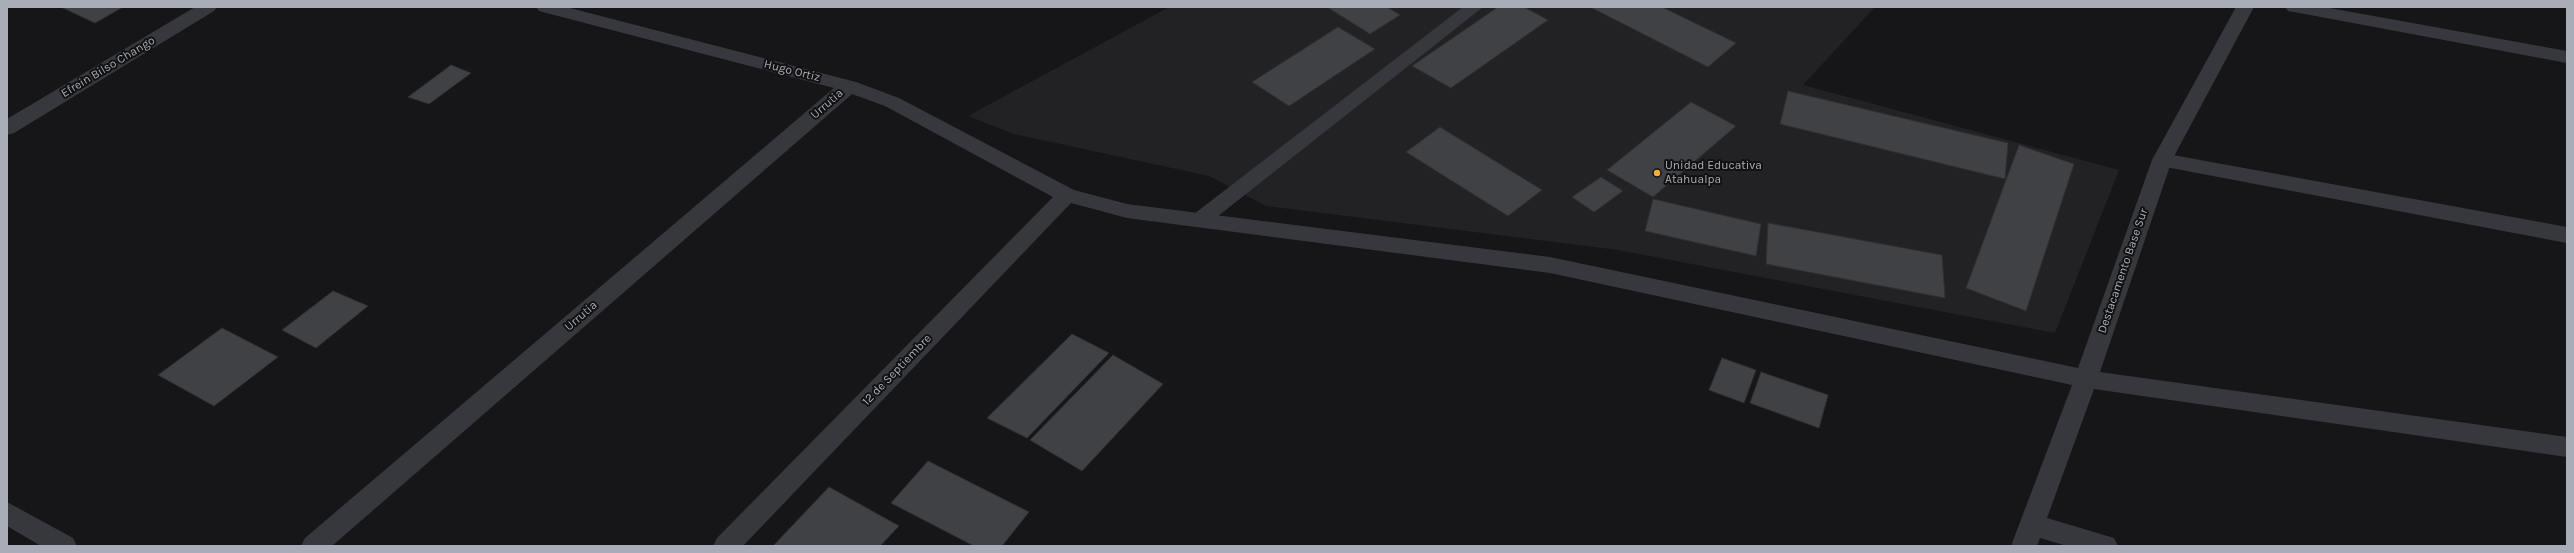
<!DOCTYPE html>
<html>
<head>
<meta charset="utf-8">
<style>
  body { margin:0 }
  #map { position:relative; width:2574px; height:553px; overflow:hidden; background:#161618; font-family:Karla,sans-serif }
  canvas { display:block }
  .frame { position:absolute; inset:0; border:8px solid #a8adb8; pointer-events:none }
</style>
</head>
<body>
<div id="map">
<canvas width="2574" height="553"></canvas>
<div class="frame"></div>
</div>
<script>
const context = document.querySelector('canvas').getContext('2d');
context.lineJoin = 'round';
function fill(path, color) { context.fillStyle = color; context.fill(path, 'evenodd'); }
const toPath = rows => new Path2D(rows.map(r => 'M' + r).join(''));
function stroke(path, color, width, dash) { context.strokeStyle = color; context.lineWidth = width; context.lineCap = dash ? 'butt' : 'round'; context.setLineDash(dash || []); context.stroke(path); }
function label(font, color, halo, rows, align = 'center') {
  context.font = font + ' Karla,sans-serif'; context.lineWidth = 4; context.setLineDash([]); context.textBaseline = 'middle'; context.strokeStyle = halo; context.fillStyle = color; for (const [text, x, y, turn = 0] of rows) {
    context.save(); context.translate(x, y); context.rotate((+turn || 0) * Math.PI / 180); context.textAlign = isNaN(turn) ? turn : align; if (halo) context.strokeText(text, 0, 0); context.fillText(text, 0, 0); context.restore();
  }
}
fill(toPath([
  [1169,7,1875,7,1803,85,2119,170,2055,333,1618,250,1266,206,1209,176,1014,134,968,116]
]), '#222225');
const building = toPath([
  [61,7,123,7,95,23,61,7],
  [1327,7,1387,7,1400,15,1370,34,1327,7],
  [1498,7,1524,7,1548,20,1451,88,1412,66,1498,7],
  [1590,7,1662,7,1736,43,1708,67,1590,7],
  [1338,27,1375,49,1289,106,1252,82,1338,27],
  [451,65,471,73,429,104,408,97,451,65],
  [1788,91,2008,143,2005,179,1780,124,1788,91],
  [1691,102,1736,126,1653,197,1607,170,1691,102],
  [1440,127,1542,190,1508,216,1406,152,1440,127],
  [2019,145,2074,164,2026,311,1966,288,2019,145],
  [1601,177,1623,191,1594,212,1572,197,1601,177],
  [1653,199,1761,224,1756,256,1645,231,1653,199],
  [1768,223,1942,255,1945,298,1766,264,1768,223],
  [333,291,368,306,316,348,282,330,333,291],
  [222,328,278,357,214,406,158,375,222,328],
  [1072,334,1109,353,1027,438,987,418,1072,334],
  [1113,355,1163,384,1082,471,1030,440,1113,355],
  [1722,358,1756,370,1744,403,1709,390,1722,358],
  [1761,372,1828,395,1819,428,1750,403,1761,372],
  [928,461,1029,512,1002,546,974,546,891,503,928,461],
  [829,487,899,526,880,546,773,546,829,487]
]);
fill(building, '#404145');
stroke(building, '#303034', 1);
fill(toPath([
  [1463,7,1483,7,1208,224,1201,226,1194,224,1190,219,1194,214,1463,7],
  [2162,153,2567,227,2567,243,2155,165,2152,160,2155,155,2162,153]
]), '#37383d');
fill(toPath([
  [195,7,217,7,214,11,14,133,7,135,7,119,195,7],
  [536,7,566,7,856,82,899,98,1074,190,1127,204,1550,257,2078,368,2152,160,2236,7,2254,7,2172,160,2100,372,2567,437,2567,457,2094,389,2047,518,2114,538,2118,546,2067,546,2040,538,2037,546,2011,546,2072,385,1550,273,1127,218,1071,203,743,546,713,546,717,538,1053,197,885,106,852,94,332,546,301,546,305,538,834,88,539,11,536,7],
  [2285,7,2324,7,2567,51,2567,63,2294,12,2288,11,2285,7],
  [7,502,73,538,77,546,41,546,7,526,7,502]
]), '#37383d');
for (const [x, y, r, color] of [
  [1657,173,4,"#f2b134"]
]) { const dot = new Path2D(); dot.arc(x, y, r, 0, 2 * Math.PI); context.fillStyle = color; context.fill(dot); stroke(dot, '#111113', 1.5); }
label('12px', '#a8adb8', '#111113', [
  ["Efrein Bilso Chango",108,67,-31],
  ["Hugo Ortiz",792,71,14],
  ["Urrutia",827,104,-41],
  ["Destacamento Base Sur",2123,271,-71],
  ["Urrutia",581,316,-41],
  ["12 de Septiembre",897,370,-46]
]);
label('12px', '#a8adb8', '#111113', [
  ["Unidad Educativa",1665,166],
  ["Atahualpa",1665,180]
], 'left');
</script>
</body>
</html>
